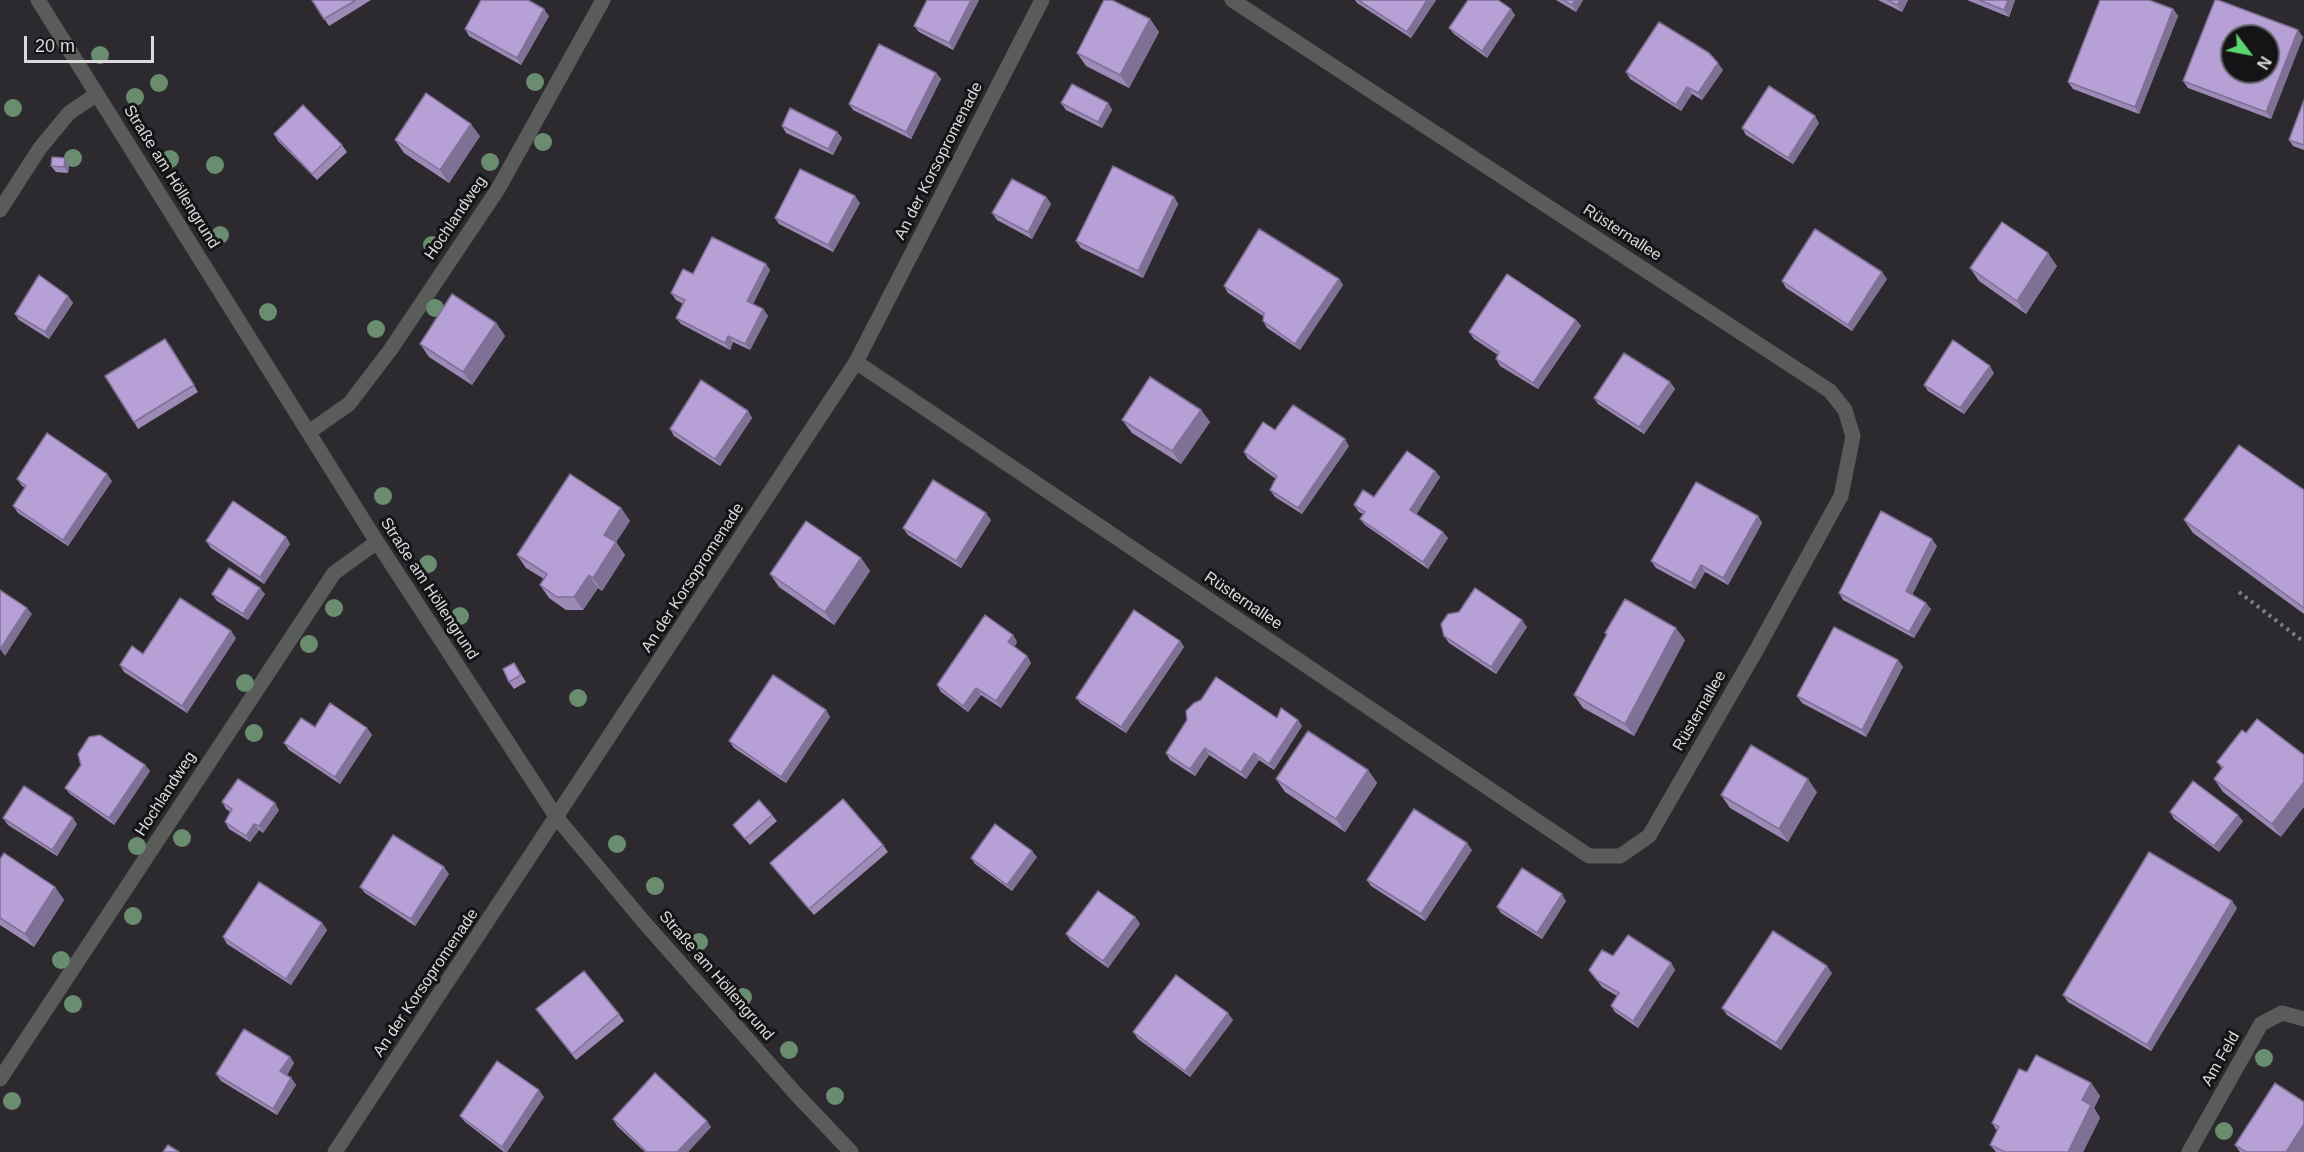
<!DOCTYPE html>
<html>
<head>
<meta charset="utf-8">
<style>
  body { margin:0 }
  #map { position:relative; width:2304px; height:1152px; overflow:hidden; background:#2c2a2f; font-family:Arial,sans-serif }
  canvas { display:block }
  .north { position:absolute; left:2220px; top:24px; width:60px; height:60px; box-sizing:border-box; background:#141316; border:2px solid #636265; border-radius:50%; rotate:122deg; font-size:16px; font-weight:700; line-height:24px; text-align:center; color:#dad9dc }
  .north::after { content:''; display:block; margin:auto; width:21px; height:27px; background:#5ad56f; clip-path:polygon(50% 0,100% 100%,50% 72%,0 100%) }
  .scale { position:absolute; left:24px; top:36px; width:130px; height:27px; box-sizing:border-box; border:3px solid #dad9dc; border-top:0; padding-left:8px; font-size:18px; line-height:21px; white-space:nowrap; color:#dad9dc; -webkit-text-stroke:4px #141316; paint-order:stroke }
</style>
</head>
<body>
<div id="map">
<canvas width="2304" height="1152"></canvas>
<div class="north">N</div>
<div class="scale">20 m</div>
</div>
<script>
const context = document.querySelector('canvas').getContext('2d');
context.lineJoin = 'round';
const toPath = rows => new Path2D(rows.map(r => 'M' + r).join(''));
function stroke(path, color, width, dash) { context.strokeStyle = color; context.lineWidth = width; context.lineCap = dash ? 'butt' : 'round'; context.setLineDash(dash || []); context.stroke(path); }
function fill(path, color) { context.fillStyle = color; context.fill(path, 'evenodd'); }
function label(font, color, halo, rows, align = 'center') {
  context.font = font + ' Arial,sans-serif'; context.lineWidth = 6; context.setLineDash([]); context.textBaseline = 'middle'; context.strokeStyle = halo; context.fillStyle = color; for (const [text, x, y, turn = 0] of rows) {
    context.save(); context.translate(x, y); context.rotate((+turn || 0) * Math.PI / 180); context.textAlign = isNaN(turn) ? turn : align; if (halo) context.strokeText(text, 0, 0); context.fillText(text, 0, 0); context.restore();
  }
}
stroke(toPath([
  [2239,592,2304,642]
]), '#7f7e82', 4, [3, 4.5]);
stroke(toPath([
  [38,0,377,542,557,818,643,921,796,1094,851,1152],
  [0,210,40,148,69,113,97,94],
  [856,362,1589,856,1620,856,1649,836,1757,649,1841,496,1853,436,1845,410,1830,391,1232,0],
  [309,432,349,404,391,349,498,189,603,0],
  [0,1079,334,573,377,542],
  [335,1152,856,362,1042,0],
  [2189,1152,2261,1024,2282,1013,2304,1019]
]), '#5a5c5a', 15);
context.fillStyle = '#698d6e';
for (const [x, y] of [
  [100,55],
  [535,82],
  [159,83],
  [135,97],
  [13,108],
  [543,142],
  [73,158],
  [170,159],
  [490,162],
  [215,165],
  [220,235],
  [432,245],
  [435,308],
  [268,312],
  [376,329],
  [383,496],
  [428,564],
  [334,608],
  [460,616],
  [309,644],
  [245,683],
  [578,698],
  [254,733],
  [182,838],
  [617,844],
  [137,846],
  [655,886],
  [133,916],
  [699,942],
  [61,960],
  [743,997],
  [73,1004],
  [789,1050],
  [2264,1058],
  [835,1096],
  [12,1101],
  [2224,1131]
]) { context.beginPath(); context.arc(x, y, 9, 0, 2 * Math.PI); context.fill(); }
fill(toPath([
  [312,0,371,0,329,26],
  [927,0,979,0,953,50,919,32,914,26],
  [1355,0,1436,0,1411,38,1357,3],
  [1556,0,1583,0,1576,12],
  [1878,0,1908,0,1902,12],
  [1967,0,2015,0,2009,17],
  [2173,9,2178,16,2139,114,2073,89,2068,82],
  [1515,15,1487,58,1454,34,1449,28],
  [549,16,521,65,469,36,465,29],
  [1150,19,1159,32,1129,88,1086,66,1077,53],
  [2303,37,2271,119,2188,88,2183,81],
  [1723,70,1702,100,1692,94,1681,111,1630,79,1626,72],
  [936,73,941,79,911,139,853,110,849,104],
  [2304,100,2304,150,2293,146,2289,140],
  [1061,103,1108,103,1112,110,1102,128,1066,110],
  [1819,123,1793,164,1746,135,1742,128],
  [782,126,837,132,842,138,833,155,786,133],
  [274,134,342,145,347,152,317,180,278,141],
  [480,136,449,183,404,153,395,140],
  [65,158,69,165,68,173,56,172,51,166],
  [1046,197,1051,204,1032,239,997,220,992,213],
  [1174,197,1178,204,1143,278,1081,248,1076,241],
  [860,203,833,252,779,224,775,218],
  [766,264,770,270,753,304,763,309,768,316,750,350,733,342,730,350,681,324,676,318,683,304,676,300,671,293,693,274],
  [2057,266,2026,314,1979,281,1970,268],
  [1339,279,1343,285,1300,350,1267,328,1263,321,1263,316,1228,293,1224,286],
  [1887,279,1852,331,1786,288,1782,281],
  [68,296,73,303,49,339,19,320,15,314],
  [1576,320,1581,326,1538,389,1500,366,1496,359,1498,355,1474,339,1469,332],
  [496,323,505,336,472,385,429,357,420,344],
  [170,345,198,392,138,429,134,422],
  [1994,373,1964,414,1928,391,1924,385],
  [1670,382,1675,389,1644,434,1598,404,1594,398],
  [1201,410,1210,422,1181,464,1132,433,1122,420],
  [748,411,752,418,720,466,674,436,670,429],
  [1275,430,1349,446,1302,514,1275,497,1270,490,1276,479,1248,459,1244,452],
  [1435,471,1440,477,1416,514,1448,538,1428,569,1365,525,1360,519,1363,514,1359,512,1354,505],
  [17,479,112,481,68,546,18,513,13,506,25,488,22,486],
  [2304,490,2304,614,2193,533,2184,520],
  [621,508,630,521,616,542,625,555,602,591,598,588,583,610,566,610,549,598,540,585,544,579,526,568,517,555],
  [1758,516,1762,523,1728,585,1705,572,1695,589,1656,568,1651,561],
  [991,520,961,568,908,535,903,528],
  [286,537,290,544,264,584,211,548,206,541],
  [1937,546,1912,595,1931,609,1914,638,1843,600,1839,593],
  [861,558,870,571,834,625,779,587,770,574],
  [212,594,265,594,248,620,217,601],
  [1527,627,1496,674,1449,643,1444,636],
  [1605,633,1685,640,1634,736,1583,708,1574,695,1607,636],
  [1013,635,1017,642,1014,647,1027,656,1031,663,1001,708,981,695,968,712,941,692,937,685],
  [236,638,187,713,124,672,120,665,143,654],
  [1180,641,1184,647,1126,733,1081,704,1076,698],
  [1898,660,1903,667,1866,737,1802,703,1797,696],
  [514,663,526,682,514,689,509,682],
  [826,710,830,717,786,783,734,748,729,741],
  [1277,718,1298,720,1302,726,1274,770,1259,760,1246,779,1209,755,1195,776,1170,760,1166,753],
  [315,727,367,728,372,735,340,784,289,750,284,743],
  [2242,730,2281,837,2223,792,2214,779,2222,769,2217,762],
  [145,765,150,771,114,825,70,794,65,788],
  [1368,770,1377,783,1345,832,1285,792,1276,779],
  [1817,792,1788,842,1730,808,1721,795],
  [222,802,279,810,263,833,259,830,250,842,229,829,225,822,230,812,226,809],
  [2170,812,2243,821,2219,852,2174,819],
  [772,815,777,821,750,845,733,825],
  [3,818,77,824,57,856,8,825],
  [883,845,888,852,814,915,770,863],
  [1472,850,1425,921,1371,886,1367,880],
  [1037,857,1012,891,975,864,971,858],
  [0,859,55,887,64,900,34,947,0,925],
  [449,874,415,926,365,893,360,887],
  [1566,901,1542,939,1501,913,1497,907],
  [2237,908,2151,1051,2068,1002,2063,995],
  [1135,917,1140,924,1108,968,1071,941,1066,934],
  [322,923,327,930,291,985,227,944,223,937],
  [1613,956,1671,963,1675,970,1638,1028,1615,1012,1611,1006,1617,996,1602,987,1589,970],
  [1832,973,1781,1050,1727,1015,1722,1008],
  [536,1009,619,1014,624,1021,576,1060],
  [1233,1020,1190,1077,1138,1039,1133,1032],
  [290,1057,294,1063,287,1075,291,1078,296,1085,277,1115,221,1081,216,1074],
  [2027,1072,2091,1083,2100,1096,2094,1108,2100,1118,2083,1152,1996,1152,1990,1145,1997,1131,1992,1123],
  [544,1097,507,1152,504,1152,465,1122,460,1116],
  [613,1119,711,1127,688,1152,645,1152,617,1126],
  [2235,1145,2304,1151,2303,1152,2240,1152]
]), '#9d8ab7');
fill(toPath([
  [971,0,979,0,953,50,949,43],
  [1427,0,1436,0,1411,38,1407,32],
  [1575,0,1583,0,1576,12,1572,5],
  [1900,0,1908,0,1902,12,1897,5],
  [2008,0,2015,0,2009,17,2004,10],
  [544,9,549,16,521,65,517,58],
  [1511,9,1515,15,1487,58,1482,51],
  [2173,9,2178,16,2139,114,2135,107],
  [1150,19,1159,32,1129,88,1120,75],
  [2298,30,2303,37,2271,119,2266,112],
  [1718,63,1723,70,1702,100,1698,93],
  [936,73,941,79,911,139,906,132],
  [1687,87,1692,94,1681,111,1676,105],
  [1108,103,1112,110,1102,128,1098,122],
  [1815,116,1819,123,1793,164,1788,158],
  [471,124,480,136,449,183,440,170],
  [837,132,842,138,833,155,828,149],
  [65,158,69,165,68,173,64,167],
  [855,196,860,203,833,252,828,245],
  [1046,197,1051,204,1032,239,1028,232],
  [1174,197,1178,204,1143,278,1138,271],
  [2048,253,2057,266,2026,314,2017,301],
  [766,264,770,270,751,307,747,301],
  [1882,272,1887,279,1852,331,1848,325],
  [1339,279,1343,285,1300,350,1295,344],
  [68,296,73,303,49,339,45,332],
  [763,309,768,316,750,350,745,344],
  [1576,320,1581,326,1538,389,1533,383],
  [496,323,505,336,472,385,463,372],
  [728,336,733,342,730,350,725,343],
  [1990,366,1994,373,1964,414,1960,408],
  [1670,382,1675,389,1644,434,1639,427],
  [1201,410,1210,422,1181,464,1172,451],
  [748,411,752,418,720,466,715,459],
  [1345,439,1349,446,1302,514,1298,508],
  [1435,471,1440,477,1415,517,1410,510],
  [107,474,112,481,68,546,63,540],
  [621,508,630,521,616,542,625,555,602,591,593,578,604,535],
  [986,513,991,520,961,568,956,561],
  [1758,516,1762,523,1728,585,1723,578],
  [1443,532,1448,538,1428,569,1423,562],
  [286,537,290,544,264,584,260,577],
  [1932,539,1937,546,1910,598,1906,591],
  [861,558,870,571,834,625,825,612],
  [1701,565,1705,572,1695,589,1691,583],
  [589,575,598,588,583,610,574,597],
  [260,588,265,594,248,620,243,614],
  [1926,603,1931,609,1914,638,1909,632],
  [27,608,32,614,5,656,0,649],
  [1522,620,1527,627,1496,674,1491,667],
  [1676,628,1685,640,1634,736,1625,724],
  [231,631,236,638,187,713,182,706],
  [1013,635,1017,642,1013,649,1008,642],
  [1180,641,1184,647,1126,733,1121,727],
  [1027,656,1031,663,1001,708,996,701],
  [1898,660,1903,667,1866,737,1862,730],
  [976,688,981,695,968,712,963,706],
  [826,710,830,717,786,783,781,777],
  [1298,720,1302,726,1274,770,1269,764],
  [367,728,372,735,340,784,335,777],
  [1205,748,1209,755,1195,776,1190,769],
  [1254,753,1259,760,1246,779,1241,772],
  [145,765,150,771,114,825,109,818],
  [1368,770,1377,783,1345,832,1336,819],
  [1808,779,1817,792,1788,842,1779,829],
  [2304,782,2304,807,2281,837,2272,824],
  [275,803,279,810,263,833,259,826],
  [2238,815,2243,821,2219,852,2214,846],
  [73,818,77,824,57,856,52,850],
  [254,824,259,830,250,842,246,836],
  [1467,843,1472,850,1425,921,1421,914],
  [1032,851,1037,857,1012,891,1007,885],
  [444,867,449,874,415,926,411,919],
  [55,887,64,900,34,947,25,934],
  [1562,894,1566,901,1542,939,1537,933],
  [2232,901,2237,908,2151,1051,2147,1045],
  [1135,917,1140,924,1108,968,1103,961],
  [322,923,327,930,291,985,286,979],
  [1671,963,1675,970,1638,1028,1633,1021],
  [1827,966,1832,973,1781,1050,1776,1043],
  [1228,1013,1233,1020,1190,1077,1185,1071],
  [290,1057,294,1063,285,1078,280,1071],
  [291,1078,296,1085,277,1115,273,1109],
  [2091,1083,2100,1096,2094,1108,2100,1118,2083,1152,2068,1152,2082,1100],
  [539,1090,544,1097,507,1152,505,1152,502,1147],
  [707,1121,711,1127,688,1152,677,1152],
  [2304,1124,2304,1151,2303,1152,2286,1152]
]), '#7f7095');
const building = toPath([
  [312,0,356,0,324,19,312,0],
  [481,0,528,0,544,9,517,58,465,29,481,0],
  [927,0,971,0,949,43,914,26,927,0],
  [1104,0,1112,0,1150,19,1120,75,1077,53,1104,0],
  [1358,0,1427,0,1407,32,1358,0],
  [1468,0,1498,0,1511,9,1482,51,1449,28,1468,0],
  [1563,0,1575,0,1572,5,1563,0],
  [1887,0,1900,0,1897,5,1887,0],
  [1979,0,2008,0,2004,10,1979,0],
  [2100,0,2149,0,2173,9,2135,107,2068,82,2100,0],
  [2215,0,2218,0,2298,30,2266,112,2183,81,2215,0],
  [2232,36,2268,36,2268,72,2232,72,2232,36],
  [1659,22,1709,53,1718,63,1698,93,1687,87,1676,105,1626,72,1659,22],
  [879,44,936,73,906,132,849,104,879,44],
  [1072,84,1108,103,1098,122,1061,103,1072,84],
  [1769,86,1815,116,1788,158,1742,128,1769,86],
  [426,93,471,124,440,170,395,140,426,93],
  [2304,100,2304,145,2289,140,2304,100],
  [303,105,342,145,312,174,274,134,303,105],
  [790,108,837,132,828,149,782,126,790,108],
  [52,157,65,158,64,167,51,166,52,157],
  [1113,166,1174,197,1138,271,1076,241,1113,166],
  [800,169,855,196,828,245,775,218,800,169],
  [1012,179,1046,197,1028,232,992,213,1012,179],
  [2002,222,2048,253,2017,301,1970,268,2002,222],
  [1259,229,1339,279,1295,344,1263,321,1264,313,1224,286,1259,229],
  [1815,229,1882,272,1848,325,1782,281,1815,229],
  [712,237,766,264,747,301,763,309,745,344,728,336,725,343,676,318,685,300,671,293,683,269,693,274,712,237],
  [1507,274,1576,320,1533,383,1496,359,1499,352,1469,332,1507,274],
  [39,275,68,296,45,332,15,314,39,275],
  [452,294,496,323,463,372,420,344,452,294],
  [165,339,194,385,134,422,105,376,165,339],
  [1953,340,1990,366,1960,408,1924,385,1953,340],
  [1624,353,1670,382,1639,427,1594,398,1624,353],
  [1150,377,1201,410,1172,451,1122,420,1150,377],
  [701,380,748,411,715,459,670,429,701,380],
  [1293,405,1345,439,1298,508,1270,490,1277,476,1244,452,1263,422,1275,430,1293,405],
  [47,433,107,474,63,540,13,506,26,486,17,479,47,433],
  [2239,445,2304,490,2304,608,2184,520,2239,445],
  [1407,451,1435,471,1410,510,1443,532,1423,562,1360,519,1365,512,1354,505,1363,490,1374,497,1407,451],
  [570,474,621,508,604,535,616,542,593,578,589,575,574,597,557,597,540,585,547,574,517,555,570,474],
  [933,480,986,513,956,561,903,528,933,480],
  [1696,482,1758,516,1723,578,1701,565,1691,583,1651,561,1696,482],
  [233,501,286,537,260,577,206,541,233,501],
  [1881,511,1932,539,1906,591,1926,603,1909,632,1839,593,1881,511],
  [806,521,861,558,825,612,770,574,806,521],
  [229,568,260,588,243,614,212,594,229,568],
  [1475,588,1522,620,1491,667,1444,636,1441,624,1448,614,1459,612,1475,588],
  [0,590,27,608,0,649,0,590],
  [180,598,231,631,182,706,120,665,132,646,143,654,180,598],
  [1625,599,1676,628,1625,724,1574,695,1607,634,1605,633,1625,599],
  [1134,610,1180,641,1121,727,1076,698,1134,610],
  [985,615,1013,635,1008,642,1027,656,996,701,976,688,963,706,937,685,985,615],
  [1834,627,1898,660,1862,730,1797,696,1834,627],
  [514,663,521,675,509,682,503,669,514,663],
  [773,675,826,710,781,777,729,741,773,675],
  [1216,677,1277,718,1281,708,1298,720,1269,764,1254,753,1241,772,1205,748,1190,769,1166,753,1187,720,1186,711,1194,703,1201,700,1216,677],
  [330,703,367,728,335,777,284,743,301,718,315,727,330,703],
  [2257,719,2304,755,2304,782,2272,824,2214,779,2223,767,2217,762,2242,730,2246,733,2257,719],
  [1308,731,1368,770,1336,819,1276,779,1308,731],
  [100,735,145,765,109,818,65,788,81,765,78,754,89,737,100,735],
  [1751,745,1808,779,1779,829,1721,795,1751,745],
  [238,779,275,803,259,826,254,824,246,836,225,822,232,809,222,802,238,779],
  [2193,781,2238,815,2214,846,2170,812,2193,781],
  [24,786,73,818,52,850,3,818,24,786],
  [843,799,883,845,809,909,770,863,843,799],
  [759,800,772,815,745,839,733,825,759,800],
  [1414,809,1467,843,1421,914,1367,880,1414,809],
  [995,824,1032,851,1007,885,971,858,995,824],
  [393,835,444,867,411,919,360,887,393,835],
  [2149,852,2232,901,2147,1045,2063,995,2149,852],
  [4,853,55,887,25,934,0,918,0,859,4,853],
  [1522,868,1562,894,1537,933,1497,907,1522,868],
  [259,882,322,923,286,979,223,937,259,882],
  [1098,891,1135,917,1103,961,1066,934,1098,891],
  [1773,931,1827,966,1776,1043,1722,1008,1773,931],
  [1628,935,1671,963,1633,1021,1611,1006,1619,993,1597,980,1589,970,1602,950,1613,956,1628,935],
  [584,971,619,1014,572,1054,536,1009,584,971],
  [1176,975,1228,1013,1185,1071,1133,1032,1176,975],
  [244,1029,290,1057,280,1071,291,1078,273,1109,216,1074,244,1029],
  [2036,1055,2091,1083,2082,1100,2091,1105,2068,1152,2005,1152,1990,1145,1999,1127,1992,1123,2019,1069,2027,1072,2036,1055],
  [497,1061,539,1090,502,1147,460,1116,497,1061],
  [655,1073,707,1121,677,1152,647,1152,613,1119,655,1073],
  [2275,1083,2304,1102,2304,1124,2286,1152,2246,1152,2235,1145,2275,1083],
  [168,1145,179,1152,163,1152,168,1145]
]);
fill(building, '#b6a0d5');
stroke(building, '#7f7095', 1.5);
label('16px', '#dad9dc', '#141316', [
  ["An der Korsopromenade",939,161,-63],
  ["Straße am Höllengrund",171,177,58],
  ["Hochlandweg",456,218,-56],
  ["Rüsternallee",1622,233,33],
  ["An der Korsopromenade",693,578,-57],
  ["Straße am Höllengrund",429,589,57],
  ["Rüsternallee",1243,601,34],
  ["Rüsternallee",1700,711,-60],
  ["Hochlandweg",166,794,-57],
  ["Straße am Höllengrund",716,976,49],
  ["An der Korsopromenade",426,983,-56],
  ["Am Feld",2221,1059,-60]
]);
</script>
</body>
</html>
